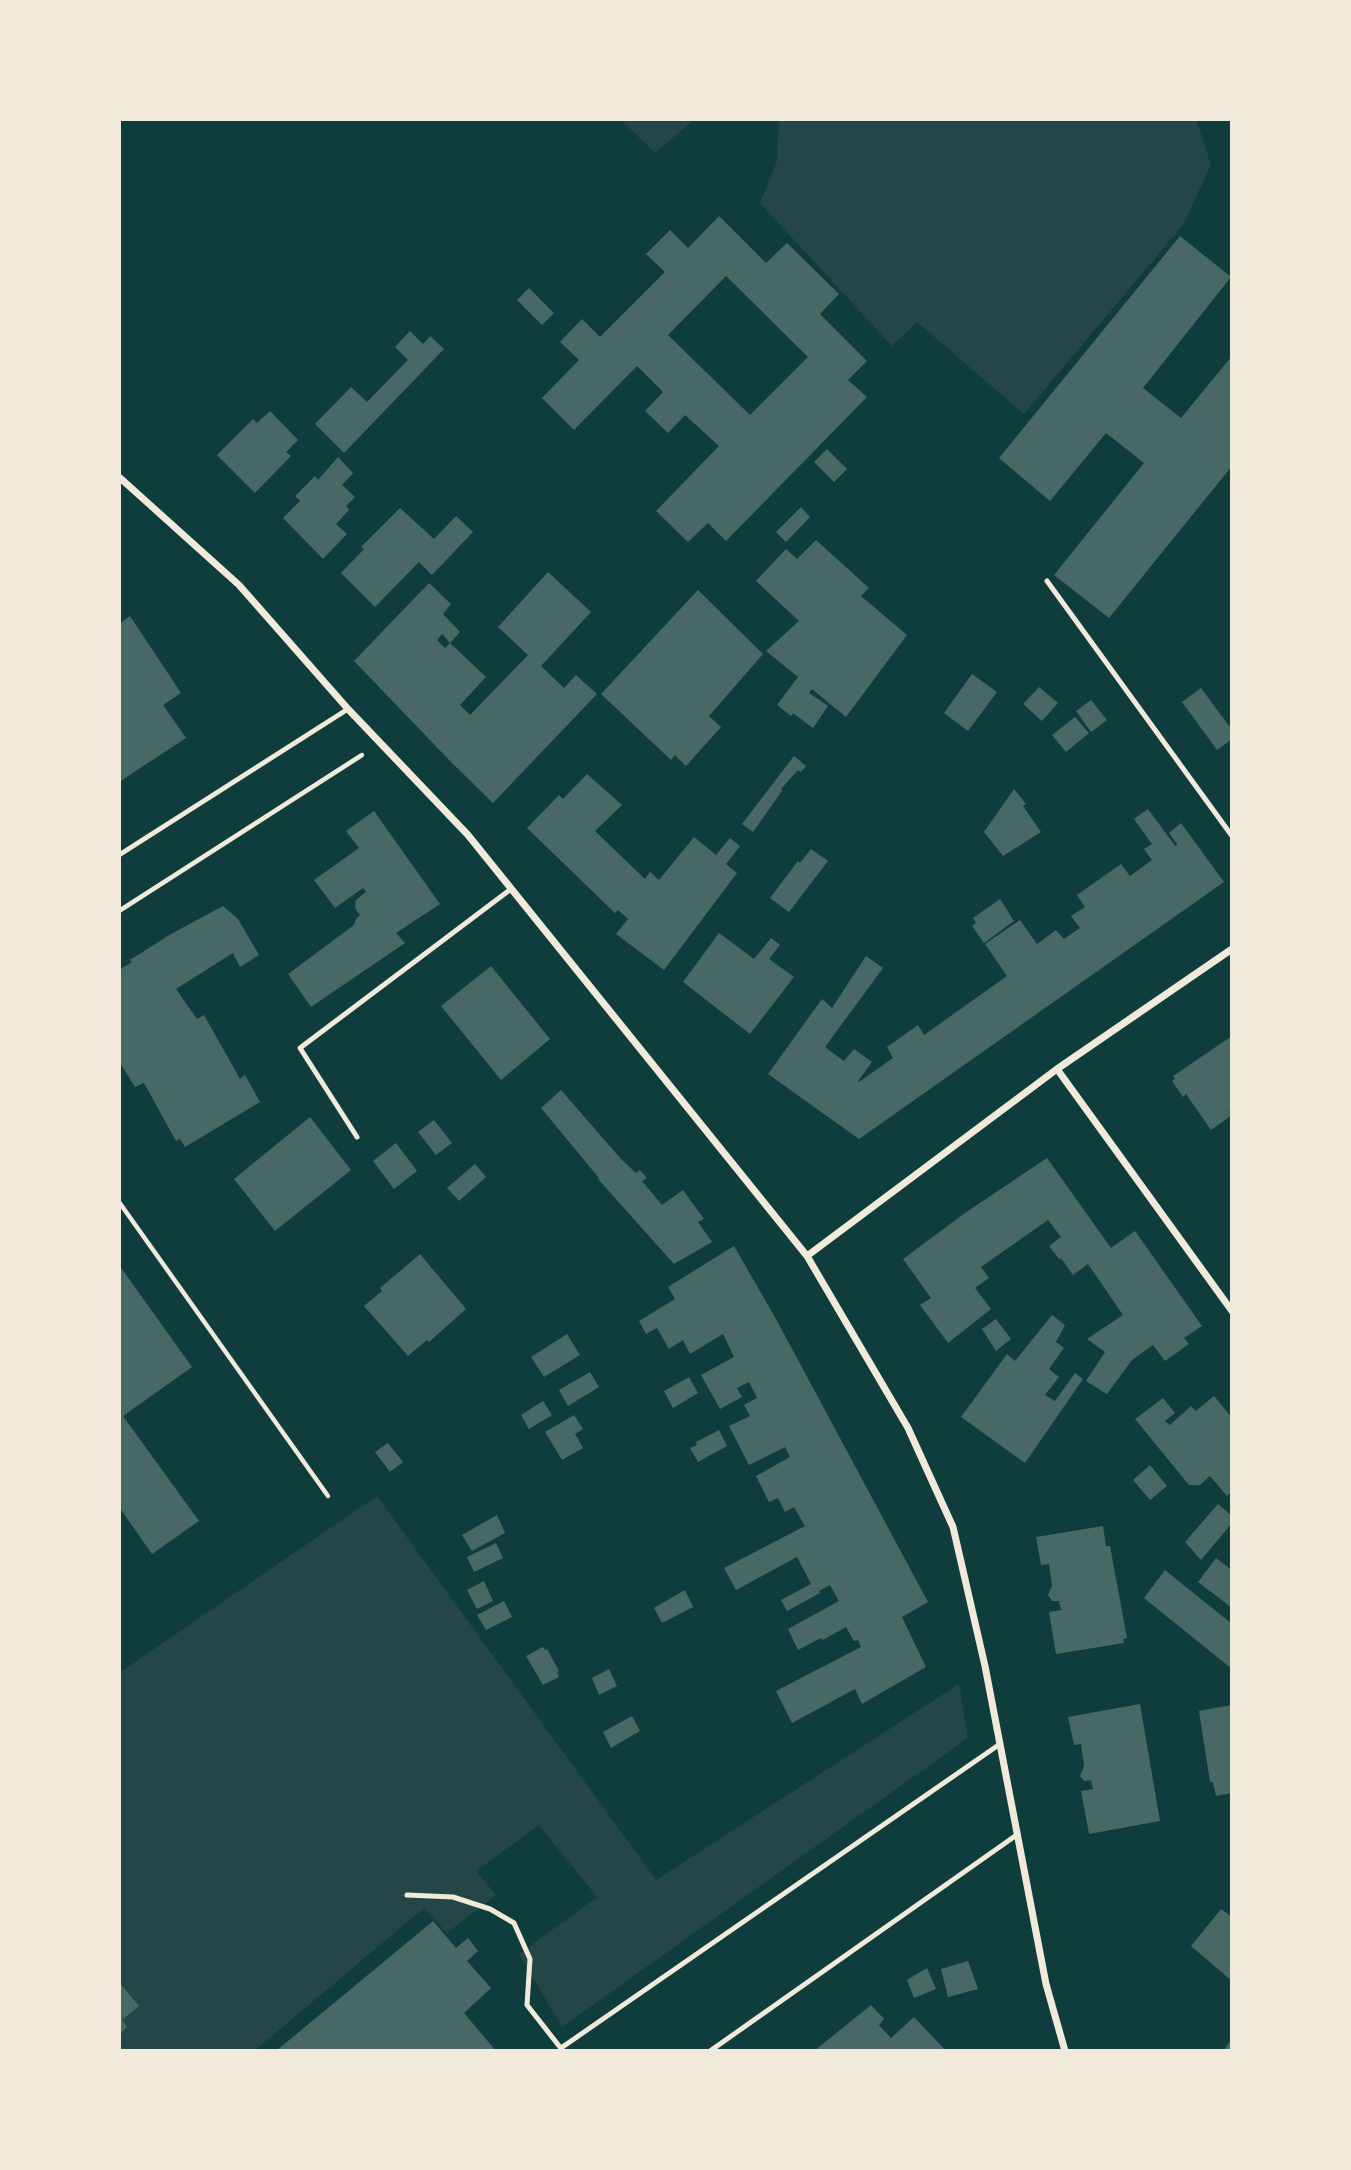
<!DOCTYPE html>
<html>
<head>
<meta charset="utf-8">
<style>
  body { margin:0 }
  #map { position:relative; width:1351px; height:2170px; overflow:hidden; background:#0f3d3e; font-family:"Fira Sans",sans-serif }
  canvas { display:block }
  .frame { position:absolute; inset:0; border:121px solid #f1e9da; pointer-events:none }
</style>
</head>
<body>
<div id="map">
<canvas width="1351" height="2170"></canvas>
<div class="frame"></div>
</div>
<script>
const context = document.querySelector('canvas').getContext('2d');
context.lineJoin = 'round';
function fill(path, color) { context.fillStyle = color; context.fill(path, 'evenodd'); }
const toPath = rows => new Path2D(rows.map(r => 'M' + r).join(''));
function stroke(path, color, width, dash) { context.strokeStyle = color; context.lineWidth = width; context.lineCap = dash ? 'butt' : 'round'; context.setLineDash(dash || []); context.stroke(path); }
fill(toPath([
  [620,119,695,119,655,153],
  [779,119,1196,119,1211,165,1183,225,1024,414,917,322,892,346,760,203,777,161],
  [377,1496,656,1880,959,1684,968,1738,562,2027,519,1954,597,1897,539,1825,476,1871,496,1895,447,1933,424,1908,254,2051,119,2051,119,1673]
]), '#244646');
fill(toPath([
  [719,216,766,263,787,243,839,294,820,314,867,361,848,380,867,397,726,541,708,523,688,542,656,511,719,446,685,415,668,433,645,411,663,392,637,366,574,430,542,398,579,360,560,342,582,319,600,337,665,272,646,254,670,230,688,248],
  [726,276,808,357,750,415,668,335],
  [1180,236,1231,277,1143,388,1181,418,1232,356,1232,466,1109,618,1054,575,1144,463,1106,433,1050,501,999,458],
  [529,288,554,313,542,325,517,300],
  [410,331,423,344,430,336,444,349,344,453,315,424,351,387,367,402,408,360,395,347],
  [270,411,298,440,286,452,291,456,255,493,217,455,253,419,257,423],
  [827,449,847,469,834,482,814,462],
  [338,457,353,473,342,485,355,497,346,506,349,510,336,524,347,534,323,559,283,518,300,501,295,496,315,476,318,480],
  [801,507,810,517,786,542,776,532],
  [400,508,434,539,456,516,473,532,432,575,419,562,375,607,341,573,364,549,361,547],
  [816,540,869,588,861,596,907,635,846,717,812,689,809,693,828,706,813,728,793,713,791,716,777,705,798,677,766,651,799,621,756,581,786,549,797,559],
  [548,572,591,612,541,666,564,688,576,675,597,694,493,803,452,763,354,661,429,583,451,604,443,614,460,632,450,643,442,634,437,640,445,648,450,643,486,677,460,705,470,715,528,655,498,627],
  [698,590,763,654,709,716,721,727,686,766,675,755,671,760,601,694],
  [130,616,181,693,163,705,186,738,119,782,119,624],
  [972,674,997,692,968,731,944,713],
  [1039,687,1058,703,1042,721,1023,704],
  [1201,688,1232,730,1232,739,1217,750,1182,702],
  [1091,700,1107,720,1091,732,1076,711],
  [1075,717,1089,733,1066,752,1052,735],
  [794,756,806,766,801,772,798,770,781,789,782,791,753,832,742,824],
  [587,774,622,805,595,831,645,879,650,872,659,880,694,837,716,855,730,838,740,846,726,864,737,873,664,970,616,934,628,919,618,910,615,913,527,828,559,795,563,799],
  [1014,789,1026,804,1023,806,1041,832,1003,856,984,832],
  [1148,809,1176,847,1177,844,1169,833,1181,823,1224,882,859,1139,768,1074,822,999,832,1008,866,956,883,968,825,1047,844,1061,854,1049,872,1062,858,1081,859,1082,893,1058,887,1047,918,1025,924,1035,1007,976,985,944,1020,920,1037,944,1056,930,1064,939,1080,928,1071,916,1085,907,1077,895,1121,864,1130,876,1152,860,1144,849,1152,844,1134,819],
  [374,811,440,904,396,933,405,943,311,1007,288,974,354,925,356,919,360,915,355,908,356,900,366,892,363,888,335,908,314,880,359,848,346,831],
  [811,849,828,861,789,912,770,898,798,861,800,863],
  [1000,899,1014,921,984,943,972,926,976,923,973,918],
  [223,906,238,919,259,955,240,967,233,953,176,989,197,1019,204,1015,240,1079,245,1075,260,1102,185,1147,180,1139,176,1141,144,1083,135,1087,119,1061,119,970,132,962,130,960,171,934],
  [719,933,754,959,771,938,780,945,769,959,794,977,750,1034,683,982],
  [491,966,550,1039,501,1080,441,1006],
  [1232,1036,1232,1109,1229,1111,1232,1115,1211,1130,1186,1094,1183,1097,1172,1081,1175,1079,1173,1076],
  [561,1090,621,1159,636,1173,640,1170,647,1178,642,1181,662,1205,683,1190,704,1219,698,1222,712,1242,674,1264,598,1179,599,1178,541,1108],
  [310,1117,351,1170,275,1231,234,1179],
  [434,1120,452,1143,436,1155,418,1132],
  [396,1143,417,1171,394,1189,373,1161],
  [1047,1158,1111,1248,1135,1231,1202,1326,1184,1338,1189,1344,1165,1361,1153,1345,1132,1360,1107,1394,1086,1381,1105,1352,1087,1339,1123,1315,1088,1264,1073,1275,1061,1258,1059,1259,1049,1246,1061,1237,1048,1220,981,1267,989,1278,975,1288,991,1309,948,1343,920,1305,931,1298,903,1259,965,1213],
  [475,1164,486,1177,459,1201,447,1188],
  [734,1246,776,1319,928,1602,902,1617,926,1667,862,1704,855,1689,792,1723,776,1691,861,1647,858,1640,854,1641,846,1627,823,1640,821,1638,798,1650,788,1629,839,1601,830,1585,819,1591,820,1593,787,1611,781,1600,811,1584,797,1557,736,1590,724,1568,805,1526,794,1507,785,1512,778,1498,769,1502,756,1476,790,1457,785,1447,749,1465,729,1426,750,1416,744,1405,757,1398,749,1382,737,1388,742,1397,720,1409,701,1375,734,1357,723,1334,690,1354,683,1340,669,1349,657,1328,646,1334,639,1321,675,1299,668,1287],
  [420,1254,466,1309,429,1342,427,1340,408,1356,364,1306,382,1291,380,1288],
  [119,1265,192,1367,123,1416,199,1521,152,1554,119,1507],
  [1052,1315,1065,1325,1056,1342,1064,1348,1049,1369,1059,1377,1045,1395,1055,1401,1075,1373,1083,1379,1025,1463,961,1417,1007,1354,1015,1361],
  [996,1319,1011,1339,996,1351,982,1329],
  [567,1334,580,1355,544,1377,531,1357],
  [590,1372,599,1387,568,1406,559,1390],
  [689,1377,698,1393,673,1408,664,1391],
  [1214,1396,1232,1418,1232,1492,1227,1496,1210,1476,1200,1485,1189,1485,1135,1419,1163,1398,1175,1413,1165,1421,1170,1425,1191,1406,1196,1411],
  [543,1401,552,1415,529,1429,521,1415],
  [574,1415,583,1429,575,1434,583,1448,562,1460,545,1432],
  [719,1430,727,1446,698,1462,690,1448,697,1445,696,1442],
  [388,1443,403,1462,390,1472,375,1452],
  [1150,1465,1167,1486,1150,1500,1133,1480],
  [1218,1504,1232,1516,1232,1523,1201,1560,1185,1542],
  [497,1515,505,1533,472,1551,462,1535],
  [1103,1526,1106,1546,1110,1546,1127,1638,1123,1639,1124,1643,1056,1654,1049,1612,1061,1610,1059,1601,1052,1601,1048,1595,1052,1586,1049,1564,1041,1565,1036,1537],
  [496,1543,503,1558,474,1572,467,1557],
  [1216,1558,1232,1570,1232,1608,1198,1582],
  [1165,1570,1232,1624,1232,1669,1144,1598],
  [484,1581,493,1601,477,1609,467,1590],
  [685,1590,693,1607,662,1623,654,1608],
  [504,1601,512,1617,486,1630,477,1615],
  [543,1647,545,1650,547,1649,559,1671,557,1672,559,1677,543,1685,526,1656],
  [609,1669,617,1686,599,1695,592,1678],
  [1140,1704,1160,1821,1089,1834,1081,1791,1093,1789,1091,1780,1084,1781,1080,1776,1084,1766,1081,1744,1074,1745,1068,1717],
  [1232,1705,1232,1793,1216,1796,1213,1782,1210,1782,1199,1711],
  [632,1716,640,1731,611,1748,603,1732],
  [1221,1909,1232,1917,1232,1981,1191,1946],
  [433,1921,456,1948,468,1938,478,1951,467,1961,491,1988,464,2013,496,2051,276,2051],
  [968,1961,978,1989,948,1997,941,1969],
  [927,1968,936,1989,914,1998,907,1980],
  [119,1982,139,2006,122,2020,127,2027,119,2035],
  [871,2005,884,2019,879,2025,891,2038,914,2017,946,2051,814,2051],
  [1232,2039,1232,2051,1223,2051]
]), '#486865');
stroke(toPath([
  [119,911,362,755],
  [119,1202,328,1496]
]), '#f1e9da', 4.5);
stroke(toPath([
  [1047,581,1232,836],
  [119,855,348,709],
  [357,1137,300,1048,511,889],
  [407,1895,453,1897,490,1909,514,1923,530,1959,527,2005,563,2051],
  [561,2048,1000,1744],
  [710,2051,1018,1834]
]), '#f1e9da', 5);
stroke(toPath([
  [119,477,239,585,348,709,468,835,807,1256,908,1428,953,1527,985,1666,1046,1984,1065,2051],
  [1057,1069,1232,1311],
  [807,1256,1057,1069,1232,949]
]), '#f1e9da', 7);
</script>
</body>
</html>
